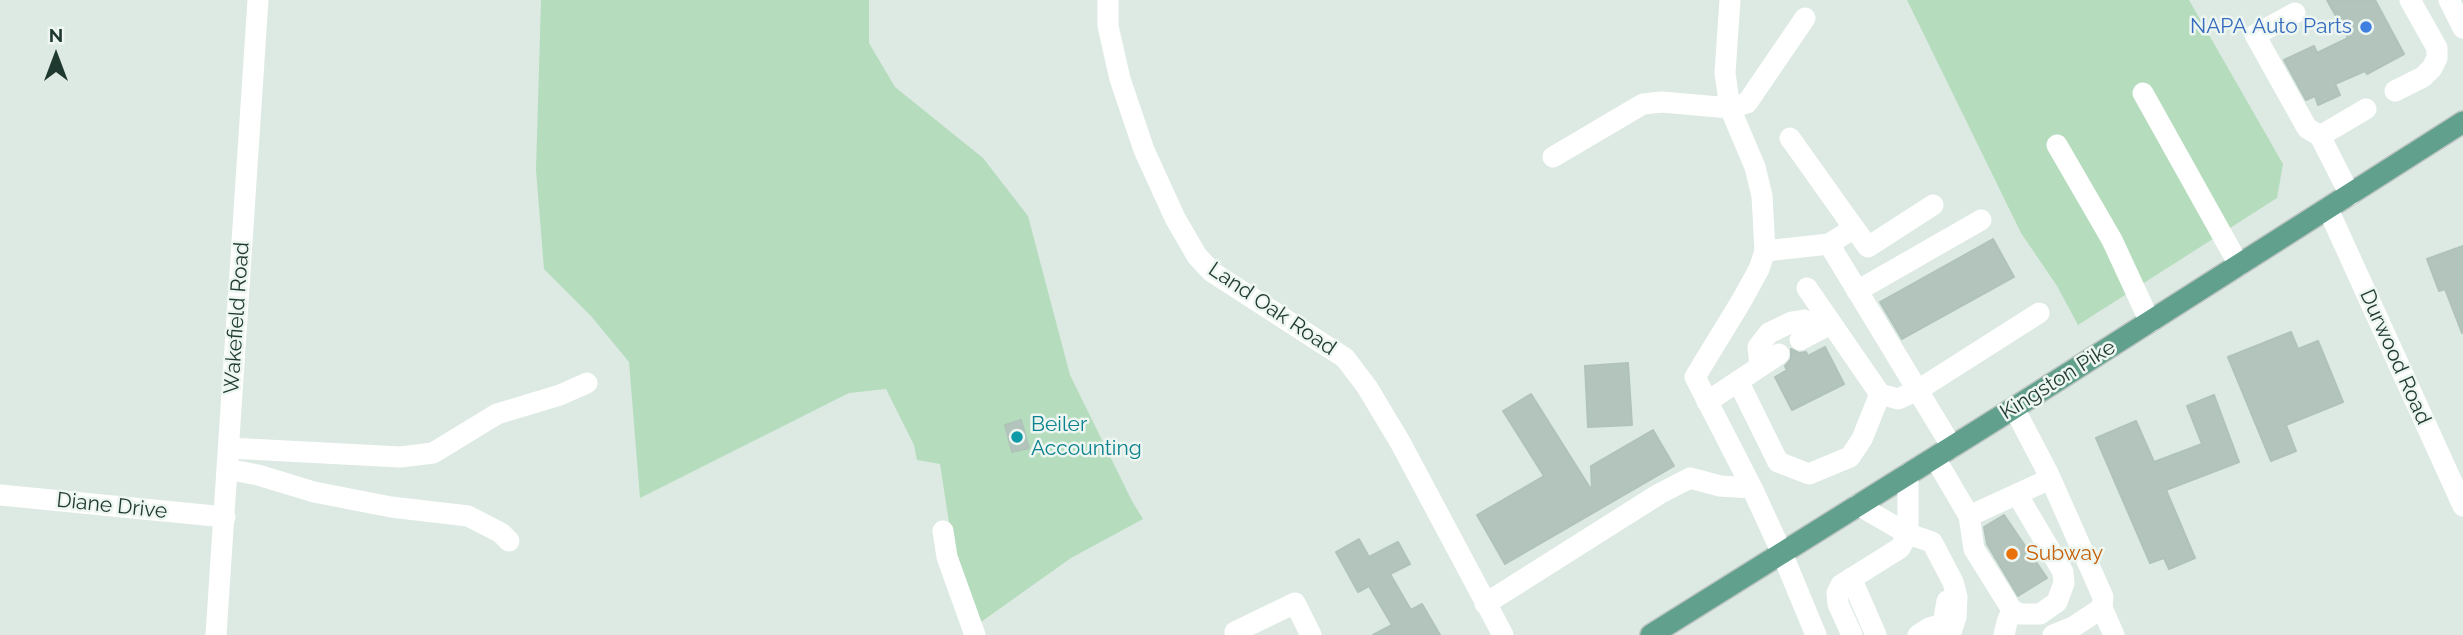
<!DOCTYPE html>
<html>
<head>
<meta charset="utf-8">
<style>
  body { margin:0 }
  #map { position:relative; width:2463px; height:635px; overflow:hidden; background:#ddeae3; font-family:Raleway,sans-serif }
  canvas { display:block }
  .north { position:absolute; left:21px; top:21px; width:70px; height:70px; -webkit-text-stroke:5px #edf6f1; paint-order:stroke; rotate:0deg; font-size:19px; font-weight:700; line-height:28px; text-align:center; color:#1f3931 }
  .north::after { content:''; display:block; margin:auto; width:24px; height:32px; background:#1f3931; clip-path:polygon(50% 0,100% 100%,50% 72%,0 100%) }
</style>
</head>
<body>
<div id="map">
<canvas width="2463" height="635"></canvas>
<div class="north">N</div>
</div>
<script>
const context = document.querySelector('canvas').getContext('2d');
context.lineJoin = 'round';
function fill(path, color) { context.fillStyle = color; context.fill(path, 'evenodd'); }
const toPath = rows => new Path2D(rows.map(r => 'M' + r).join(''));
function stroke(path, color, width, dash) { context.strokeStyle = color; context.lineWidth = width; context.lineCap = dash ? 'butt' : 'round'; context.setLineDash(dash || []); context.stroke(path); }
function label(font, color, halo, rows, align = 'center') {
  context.font = font + ' Raleway,sans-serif'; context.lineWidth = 5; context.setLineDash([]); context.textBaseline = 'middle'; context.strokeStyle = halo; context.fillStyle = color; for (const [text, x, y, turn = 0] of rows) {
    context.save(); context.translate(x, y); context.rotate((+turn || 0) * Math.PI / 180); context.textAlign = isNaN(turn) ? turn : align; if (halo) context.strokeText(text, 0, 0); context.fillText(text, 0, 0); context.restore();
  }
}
fill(toPath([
  [541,0,869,0,869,43,895,87,983,158,1028,216,1070,375,1132,501,1143,519,1071,558,981,622,952,542,940,464,917,460,914,445,886,389,849,393,640,498,629,362,591,316,544,269,536,170],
  [1907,0,2189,0,2283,164,2277,198,2078,325,2057,286,2021,233]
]), '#b5dcbd');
const building = toPath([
  [2327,0,2375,0,2404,54,2367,74,2365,71,2335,84,2340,95,2318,105,2315,96,2306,100,2284,60,2314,46,2317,53,2348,38,2327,0],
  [1993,239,2014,277,1902,339,1880,302,1993,239],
  [2463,246,2463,332,2462,333,2445,289,2439,291,2427,259,2463,246],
  [2291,332,2298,349,2318,341,2343,402,2286,425,2296,451,2271,461,2228,357,2291,332],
  [1825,347,1844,384,1792,410,1775,377,1787,370,1785,366,1791,359,1791,349,1799,353,1806,352,1808,356,1825,347],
  [1628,363,1632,425,1588,427,1585,366,1628,363],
  [1531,394,1592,491,1591,466,1653,430,1674,466,1505,564,1477,515,1544,476,1503,411,1531,394],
  [2214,395,2239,462,2166,490,2195,558,2169,569,2164,558,2150,563,2096,438,2136,421,2154,462,2202,444,2187,406,2214,395],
  [1021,420,1029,448,1012,452,1005,425,1021,420],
  [2004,515,2047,578,2018,596,1987,544,1984,527,2004,515],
  [1359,539,1369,557,1398,542,1410,564,1390,574,1411,610,1422,604,1440,635,1373,635,1392,625,1369,586,1358,592,1336,552,1359,539]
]);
fill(building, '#b3c4bc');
stroke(building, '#b0c3ba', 2);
const major = toPath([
  [1651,635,2014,408,2463,122]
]);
stroke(major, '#bcc4c1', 24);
stroke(toPath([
  [1108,0,1108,26,1120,79,1144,150,1175,218,1197,256,1212,272,1345,358,1367,387,1400,442,1503,635],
  [1730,0,1725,73,1730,108,1755,167,1762,196,1765,251,1759,269,1742,300,1695,377,1752,488,1782,553,1816,635],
  [2449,0,2463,28],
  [2295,13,2255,35,2307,128,2320,136,2350,195],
  [2395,91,2423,77,2432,68,2437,58,2437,48,2410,0],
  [2143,93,2239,265],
  [2320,136,2366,109],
  [1790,138,1854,228,1829,244,1952,447],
  [2057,145,2112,240,2150,322],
  [1553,157,1643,104,1662,102,1730,108,1747,103,1805,18],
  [2328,209,2463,506],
  [1854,228,1868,247,1933,205],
  [1765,251,1829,244],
  [1807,288,1880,394,1898,399,1918,390,2039,313],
  [1857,291,1981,220],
  [1800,340,1821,329],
  [1760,365,1758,347,1769,333,1792,322,1804,320,1821,329,1831,323],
  [1738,381,1778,462,1809,474,1850,457,1862,439,1880,394],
  [1707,402,1779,354],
  [2014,408,2048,473,2103,597,2102,608,2073,627,2053,635],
  [229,448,400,457,433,453,497,414,560,395,587,383],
  [1935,458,1969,516,1974,549,2012,610,2020,614,2040,614,2057,602,2064,583,2063,572,2017,494],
  [227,469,258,475,314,492,391,507,468,516,501,533,509,541],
  [0,495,225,517],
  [1858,505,1908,534,1932,542,1953,582,1957,597,1956,617,1950,635],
  [1969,516,2050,479],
  [943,531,947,557,975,635],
  [1851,578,1876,635],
  [1485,604,1659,494,1690,478,1720,486,1752,488],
  [2102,608,2114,635],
  [1235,632,1295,603,1311,635],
  [216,635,258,0],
  [1852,635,1838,604,1837,593,1841,585,1900,548,1908,534,1908,474],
  [1918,635,1929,628,1943,624,1947,601],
  [2004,635,2007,622,2012,610]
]), '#fff', 21);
stroke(major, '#60a08d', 21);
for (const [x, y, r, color] of [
  [2366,27,7,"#3f7fe0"],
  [1017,437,7,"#0f9aa8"],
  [2012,554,7,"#e8710a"]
]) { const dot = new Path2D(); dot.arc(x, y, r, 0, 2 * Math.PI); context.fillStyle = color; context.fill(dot); stroke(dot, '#edf6f1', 2.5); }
label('21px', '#366cbe', '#edf6f1', [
  ["NAPA Auto Parts",2352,27]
], 'right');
label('21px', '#1f3931', '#edf6f1', [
  ["Land Oak Road",1272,309,34],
  ["Wakefield Road",237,318,-86],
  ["Durwood Road",2395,357,66],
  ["Kingston Pike",2058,380,-32],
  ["Diane Drive",112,506,6]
]);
label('21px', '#0d838f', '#edf6f1', [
  ["Beiler",1031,425],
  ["Accounting",1031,449]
], 'left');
label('21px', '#c56008', '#edf6f1', [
  ["Subway",2026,554]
], 'left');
</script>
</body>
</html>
